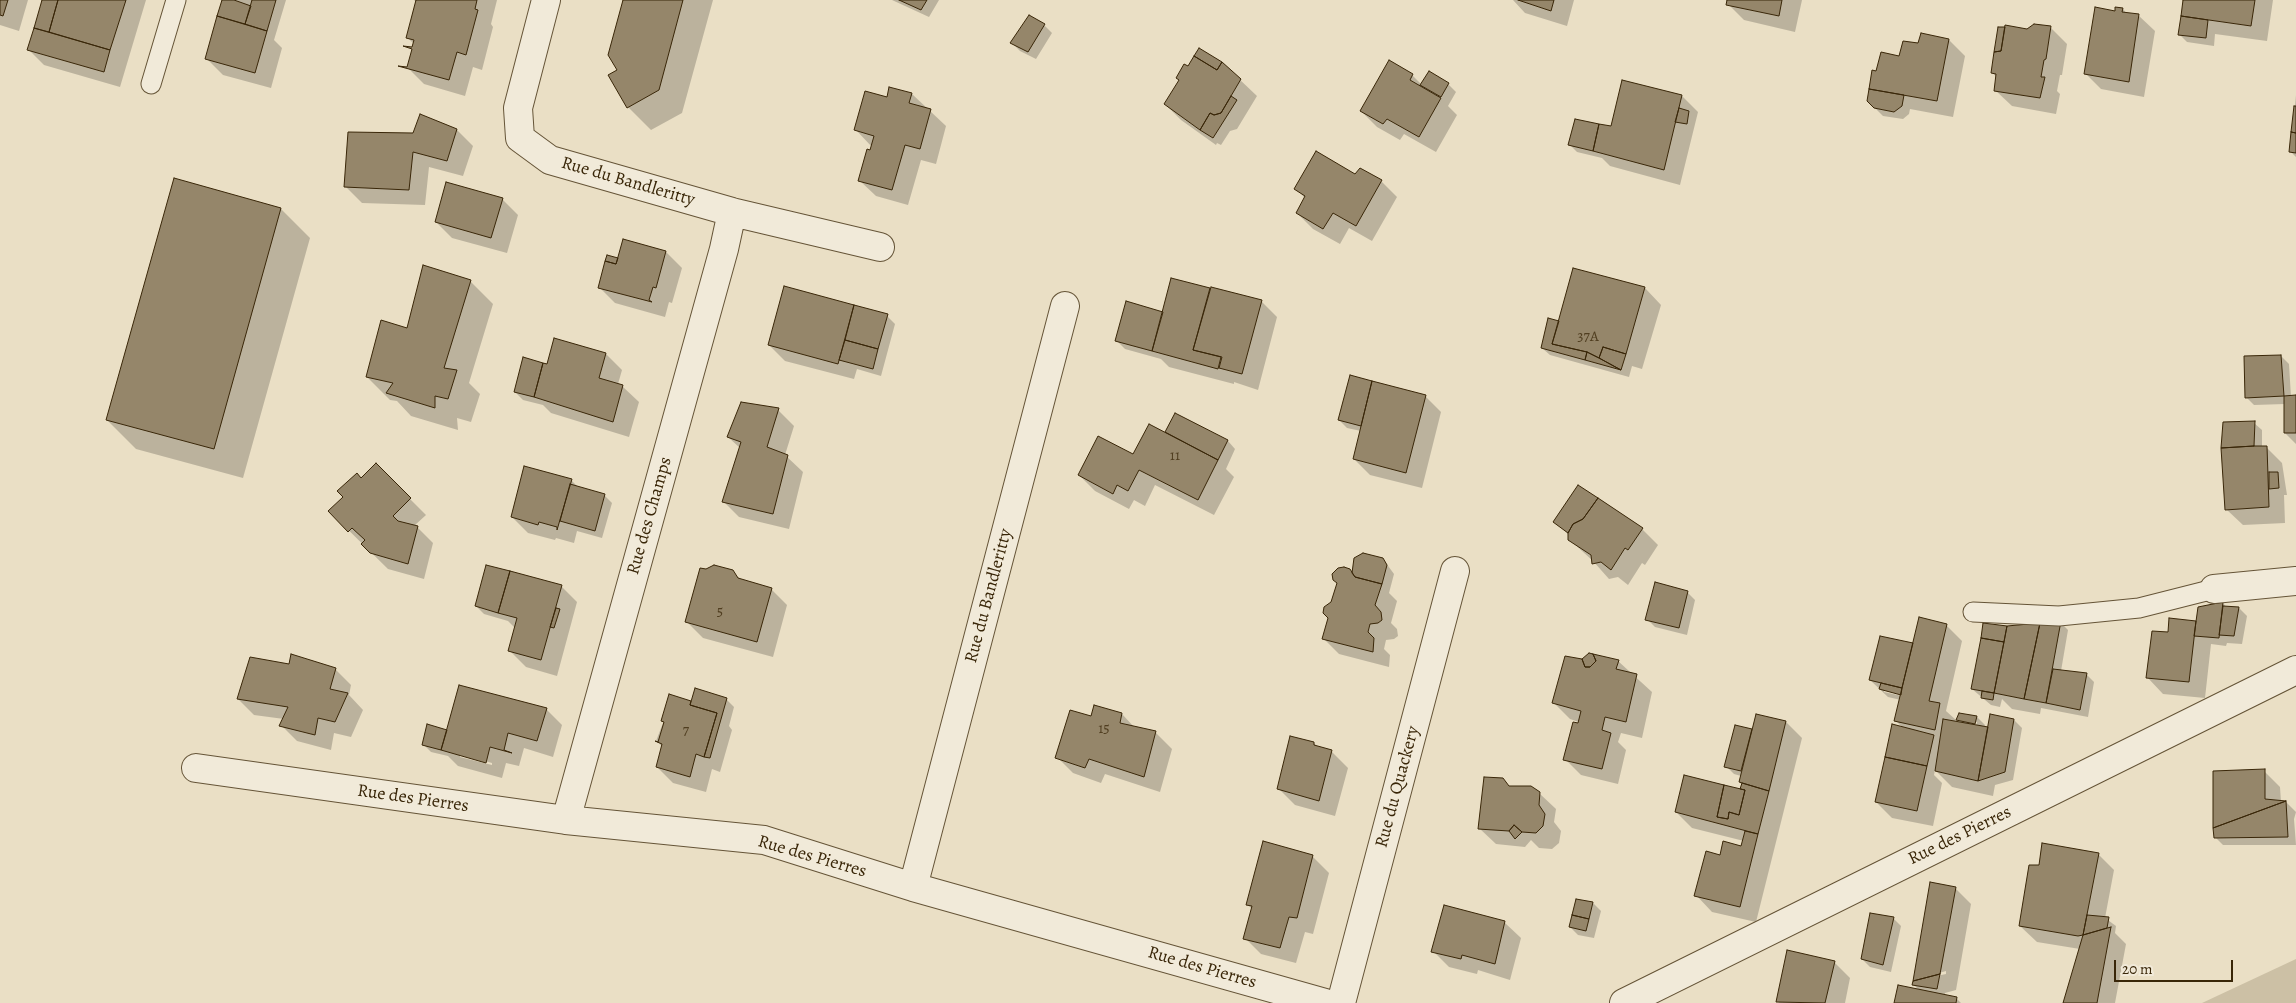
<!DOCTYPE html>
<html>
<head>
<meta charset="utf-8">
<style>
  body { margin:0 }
  #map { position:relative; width:2296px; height:1003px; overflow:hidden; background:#eadfc5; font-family:Alegreya,serif }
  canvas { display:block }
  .scale { position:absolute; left:2114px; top:960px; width:119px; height:22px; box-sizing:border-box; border:2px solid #392608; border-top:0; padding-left:6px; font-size:15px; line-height:18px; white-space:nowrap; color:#392608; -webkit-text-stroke:4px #f1ead9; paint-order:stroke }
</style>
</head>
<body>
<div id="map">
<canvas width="2296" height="1003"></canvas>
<div class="scale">20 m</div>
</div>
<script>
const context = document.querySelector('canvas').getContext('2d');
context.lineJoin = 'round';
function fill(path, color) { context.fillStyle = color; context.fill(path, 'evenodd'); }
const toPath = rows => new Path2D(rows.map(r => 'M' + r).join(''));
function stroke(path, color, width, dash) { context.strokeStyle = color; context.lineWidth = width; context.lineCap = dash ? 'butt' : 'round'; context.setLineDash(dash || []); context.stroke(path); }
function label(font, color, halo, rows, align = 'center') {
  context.font = font + ' Alegreya,serif'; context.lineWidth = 5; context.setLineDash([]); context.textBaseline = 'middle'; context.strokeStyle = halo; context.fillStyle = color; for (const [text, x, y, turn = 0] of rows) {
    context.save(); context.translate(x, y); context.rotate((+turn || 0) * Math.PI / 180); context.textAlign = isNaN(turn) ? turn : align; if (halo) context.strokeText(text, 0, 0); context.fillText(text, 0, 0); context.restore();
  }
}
fill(toPath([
  [2296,959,2296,1003,2202,1003]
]), '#ccc0a5');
fill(toPath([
  [0,0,28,0,19,31,0,25],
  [43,0,146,0,120,87,44,65,28,49],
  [223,0,286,0,274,40,282,48,271,88,223,75,207,59],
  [414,0,497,0,491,24,493,27,482,70,473,67,465,96,424,84,408,68,414,44,407,37,417,3],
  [624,0,713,0,682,113,651,130,628,107,619,71],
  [892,0,939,0,929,17],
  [1513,0,1574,0,1567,26,1525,13],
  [1729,0,1802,0,1795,32,1744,20,1728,4],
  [2184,0,2273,0,2267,41,2215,34,2214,46,2187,42,2179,34],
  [2116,8,2123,9,2127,14,2138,15,2155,31,2144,97,2101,89,2085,73,2116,12],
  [1044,25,1052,33,1036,59,1020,51,1012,43],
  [2051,28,2067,44,2062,75,2060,75,2057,91,2060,94,2056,114,2012,106,1995,90,1997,78,1992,72,2028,31],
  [1949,40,1965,56,1953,117,1910,109,1909,114,1903,119,1883,116,1868,101,1877,73,1919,45],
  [1429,73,1448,84,1456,92,1448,106,1457,115,1436,152,1404,134,1400,140,1377,127,1361,111,1412,75,1422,85],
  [1237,77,1257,96,1237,129,1230,131,1221,145,1217,143,1216,145,1181,120,1165,104],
  [912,94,946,126,936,164,921,160,908,205,876,196,859,180,872,147,856,130,887,98],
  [2296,95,2296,157,2291,152],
  [1682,96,1698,112,1680,185,1610,166,1602,158,1577,152,1569,144,1612,128],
  [457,130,473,146,463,176,429,167,425,205,362,203,346,187,414,134],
  [1355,176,1381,181,1397,197,1372,241,1349,228,1340,244,1313,229,1297,213,1305,198,1296,189],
  [175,179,281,209,310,238,243,478,136,449,107,420],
  [502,199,518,215,507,253,452,238,436,222],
  [666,252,682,268,672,303,669,302,665,317,615,303,599,287],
  [1574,269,1645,288,1661,305,1642,369,1632,366,1629,377,1550,355,1542,348,1560,322],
  [1172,279,1261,301,1277,317,1258,390,1234,382,1234,384,1169,367,1161,359,1125,349,1117,341,1163,313],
  [470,281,493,304,469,383,480,394,471,422,457,418,458,430,411,416,397,401,390,400,367,377,408,329],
  [854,306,887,316,895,324,881,376,857,369,854,379,785,361,769,345],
  [606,354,622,370,618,384,622,386,639,402,629,437,551,413,543,405,523,400,515,392,548,365],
  [2281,356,2289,364,2291,397,2296,396,2296,444,2285,433,2285,404,2254,405,2246,397],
  [1351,377,1425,396,1441,412,1422,488,1370,475,1354,459,1361,431,1347,428,1339,420],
  [778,410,794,426,785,455,803,472,789,529,739,517,723,501,740,448,728,437],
  [1176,414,1228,441,1235,449,1226,469,1234,477,1214,515,1155,485,1145,506,1134,500,1129,509,1095,491,1079,475,1134,456,1166,434],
  [2254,423,2262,430,2262,447,2266,447,2282,463,2287,495,2284,495,2285,523,2243,525,2226,509],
  [376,465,426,515,414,526,417,527,433,543,424,579,388,569,329,511],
  [571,480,579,488,604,495,612,503,602,538,577,531,574,543,556,538,555,540,528,533,512,517],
  [1555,522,1642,529,1658,545,1645,565,1642,563,1628,585,1618,577,1609,579,1593,561,1570,540,1569,535],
  [1383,559,1394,574,1389,593,1397,601,1391,623,1397,629,1398,636,1394,639,1386,640,1384,649,1390,655,1389,667,1339,654,1323,638,1333,603,1354,574],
  [732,571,742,581,771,589,787,605,773,657,703,638,687,622],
  [561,586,577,602,557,676,526,667,510,651,516,629,508,621,484,614,476,606],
  [1687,592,1695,600,1687,635,1655,627,1647,619],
  [2223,603,2227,608,2239,608,2247,616,2242,644,2227,643,2226,646,2211,644,2205,698,2163,694,2147,677,2169,634,2196,622,2197,624],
  [2060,622,2068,630,2061,671,2086,674,2094,682,2088,717,2041,708,2040,714,2012,709,2002,699,2000,707,1991,705,1972,689,2009,627],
  [1946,625,1962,641,1946,711,1956,720,1955,723,1962,724,1958,720,1977,717,1985,725,1984,728,1989,729,2014,720,2022,728,2013,780,1995,785,1993,796,1952,787,1935,770,1934,775,1942,783,1933,826,1892,818,1876,802,1904,729,1896,721,1901,700,1888,697,1870,680,1912,644],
  [1885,689,1902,694,1902,696,1884,692],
  [1975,722,1977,722,1975,731,1973,730],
  [1583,661,1618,661,1652,692,1642,738,1621,733,1618,742,1626,750,1618,784,1581,775,1565,759,1579,722,1570,719,1554,703],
  [290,666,335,669,351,685,349,695,363,710,351,737,334,733,331,750,297,741,281,725,284,719,254,715,238,699],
  [670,696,692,703,726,699,734,707,729,726,732,730,720,772,712,769,706,792,673,783,657,767,663,747,656,741,663,723],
  [546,709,562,725,553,757,524,748,519,766,506,763,502,778,458,766,448,756,431,752,423,744,448,731],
  [460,754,492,763,492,765,460,757],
  [1122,714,1135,728,1156,733,1172,749,1160,792,1105,774,1101,783,1073,773,1057,757,1092,717],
  [1786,722,1802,738,1756,922,1712,912,1696,895,1721,856,1742,847,1744,841,1692,828,1676,812,1744,791,1740,782,1741,776,1734,774,1726,766,1751,730,1753,732],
  [1314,743,1318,748,1332,752,1348,768,1335,816,1295,805,1279,789],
  [2264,771,2280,787,2281,802,2286,802,2296,812,2294,819,2296,845,2223,845,2215,837],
  [1511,788,1539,793,1556,809,1554,822,1561,831,1559,843,1552,849,1539,848,1531,840,1525,847,1496,844,1479,828],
  [1264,843,1313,857,1329,873,1313,934,1305,932,1296,963,1261,954,1245,938,1252,909,1247,904],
  [2098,854,2114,870,2105,918,2116,926,2115,933,2126,944,2115,1003,2064,1003,2080,949,2037,942,2020,926,2040,866],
  [1955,888,1971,904,1956,990,1945,993,1945,996,1956,998,1961,1003,1896,1003,1919,990,1913,984],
  [1946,971,1946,974,1932,977,1932,975],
  [1577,900,1593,903,1601,911,1594,938,1578,935,1570,927],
  [1893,918,1901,926,1891,972,1870,967,1862,959],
  [1504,922,1521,938,1510,980,1478,970,1477,974,1449,967,1433,951],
  [1834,962,1850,978,1845,1003,1779,1003,1778,1001]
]), '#0003');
const building = toPath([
  [0,0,8,0,3,16,0,15,0,0],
  [42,0,58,0,49,32,34,28,42,0],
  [58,0,126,0,110,50,49,32,58,0],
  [222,0,234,0,251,6,245,24,217,16,222,0],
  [252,0,276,0,267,31,245,24,252,0],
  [416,0,477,0,475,9,478,10,466,55,457,52,449,80,398,66,407,67,412,49,403,46,412,47,414,40,406,38,416,0],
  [623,0,683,0,659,90,627,108,608,75,617,70,608,55,623,0],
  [899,0,927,0,921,10,899,0],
  [1518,0,1554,0,1551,11,1518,0],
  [1727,0,1782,0,1779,16,1726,5,1727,0],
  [2183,0,2255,0,2251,26,2181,16,2183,0],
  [2095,7,2115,11,2115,7,2123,8,2122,12,2139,14,2129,82,2084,74,2095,7],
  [1029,15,1045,24,1028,52,1010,43,1029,15],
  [217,16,267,31,255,73,205,59,217,16],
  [2181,16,2208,20,2206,38,2178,35,2181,16],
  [2034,24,2051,26,2046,59,2044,60,2041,77,2045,77,2040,98,1994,91,1996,74,1991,73,1994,52,2001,51,2005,25,2027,29,2034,24],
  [1998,27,2005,27,2001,51,1994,52,1998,27],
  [34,28,110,50,104,72,27,50,34,28],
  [1921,33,1949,39,1937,101,1869,89,1872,70,1876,71,1881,52,1899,56,1903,41,1918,43,1921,33],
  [1199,48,1222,62,1217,70,1194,56,1199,48],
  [1194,56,1217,70,1222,62,1241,79,1221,113,1214,115,1210,113,1200,130,1164,104,1179,80,1176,78,1184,64,1188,66,1194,56],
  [1389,60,1413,74,1410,80,1441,98,1419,137,1387,119,1383,124,1360,111,1389,60],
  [1429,71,1449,83,1441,97,1420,85,1429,71],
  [1622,80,1682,95,1664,170,1593,151,1599,124,1611,126,1622,80],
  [889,87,912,93,909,103,931,109,920,149,905,145,892,190,858,181,867,149,870,150,874,136,854,130,865,91,887,97,889,87],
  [1869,89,1904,95,1902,106,1894,112,1874,108,1867,101,1869,89],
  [1231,96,1237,100,1213,138,1200,130,1210,113,1214,115,1221,113,1231,96],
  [2294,106,2296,106,2296,133,2291,132,2294,106],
  [1679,108,1689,111,1687,124,1675,122,1679,108],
  [420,114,457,129,447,161,413,152,409,190,344,187,348,132,413,133,420,114],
  [1575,119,1599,124,1593,151,1568,145,1575,119],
  [2291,132,2296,133,2296,153,2289,152,2291,132],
  [1316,151,1355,174,1360,168,1382,180,1356,226,1333,213,1323,229,1296,213,1305,196,1294,189,1316,151],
  [174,178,281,208,214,449,106,420,174,178],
  [446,182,503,198,491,238,435,222,446,182],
  [623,239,666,251,656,288,653,287,649,300,652,302,598,288,605,261,616,264,623,239],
  [607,255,618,258,616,264,605,261,607,255],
  [423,265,471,280,444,368,457,370,448,399,435,396,435,408,386,393,393,383,366,377,381,320,407,328,423,265],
  [1573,268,1645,287,1626,354,1603,347,1599,358,1587,352,1552,344,1573,268],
  [1171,278,1210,288,1193,350,1221,357,1218,369,1152,351,1171,278],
  [784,286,854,305,838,364,768,345,784,286],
  [1211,287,1262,300,1242,374,1219,368,1222,357,1193,350,1211,287],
  [1126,301,1163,312,1152,351,1115,341,1126,301],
  [854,305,888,314,878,349,845,340,854,305],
  [1548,318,1559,321,1552,344,1587,352,1585,360,1541,348,1548,318],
  [554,338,606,353,599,378,623,385,613,422,534,397,543,363,547,364,554,338],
  [845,340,878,349,873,369,839,360,845,340],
  [1603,347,1626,354,1621,370,1599,358,1603,347],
  [1587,352,1599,358,1621,370,1585,360,1587,352],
  [2281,355,2284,396,2245,398,2244,356,2281,355],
  [523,357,543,363,534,397,514,392,523,357],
  [1350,375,1372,381,1361,426,1338,420,1350,375],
  [1372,381,1426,395,1406,473,1353,459,1372,381],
  [2296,395,2296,433,2284,433,2284,396,2296,395],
  [741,402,779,408,767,447,788,455,773,514,722,502,741,442,727,437,741,402],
  [1175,413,1228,440,1218,460,1165,432,1175,413],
  [2255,421,2254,446,2221,448,2223,422,2255,421],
  [1149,424,1218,460,1198,500,1139,470,1128,491,1117,485,1113,494,1078,475,1098,436,1133,454,1149,424],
  [2254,446,2267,446,2269,507,2225,510,2221,448,2254,446],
  [376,463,411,498,393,516,398,521,418,526,408,564,370,553,361,544,365,540,352,528,348,532,328,511,343,497,337,491,357,473,361,478,376,463],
  [524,466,572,479,557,530,557,527,539,522,538,525,511,517,524,466],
  [2269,472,2278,472,2279,488,2269,489,2269,472],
  [570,484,605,494,595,531,560,521,570,484],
  [1578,485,1598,498,1583,519,1573,524,1568,533,1553,522,1578,485],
  [1598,498,1643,528,1628,550,1625,548,1611,570,1601,562,1592,564,1591,555,1568,540,1568,533,1573,524,1583,519,1598,498],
  [1363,553,1383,558,1387,565,1382,584,1355,577,1352,573,1354,558,1363,553],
  [486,565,510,571,498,613,475,606,486,565],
  [714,565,733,570,738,578,772,588,757,642,685,622,700,568,706,569,714,565],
  [1344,567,1350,569,1355,577,1382,584,1375,605,1381,612,1382,620,1378,623,1370,624,1368,632,1374,638,1373,652,1322,639,1328,618,1323,613,1324,607,1331,602,1337,583,1333,580,1332,574,1338,568,1344,567],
  [510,571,562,585,541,660,508,651,517,618,498,613,510,571],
  [1655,582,1688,591,1679,628,1645,620,1655,582],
  [2223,602,2219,638,2194,636,2198,607,2223,602],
  [2223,606,2239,607,2234,636,2219,635,2223,606],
  [556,608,560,609,554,628,550,627,556,608],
  [1919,617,1947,624,1929,701,1940,703,1935,730,1894,721,1919,617],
  [2169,618,2196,621,2189,682,2146,678,2152,631,2168,632,2169,618],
  [2061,621,2046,703,2024,699,2040,623,2061,621],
  [1983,623,2007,626,2004,642,1981,638,1983,623],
  [2040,623,2024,699,1994,693,2007,626,2040,623],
  [1880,636,1913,643,1902,688,1869,680,1880,636],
  [1981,638,2004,642,1994,693,1971,689,1981,638],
  [1589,653,1593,654,1596,661,1590,667,1585,667,1582,659,1589,653],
  [291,654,336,668,330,689,348,693,335,722,318,718,315,735,279,726,288,707,237,699,250,657,289,664,291,654],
  [1593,654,1619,660,1616,669,1637,674,1626,722,1605,717,1602,730,1611,733,1602,769,1563,760,1573,722,1578,723,1581,711,1552,703,1565,656,1582,659,1585,667,1590,667,1596,661,1593,654],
  [2053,669,2087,673,2080,710,2046,703,2053,669],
  [1881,683,1902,688,1901,695,1879,689,1881,683],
  [459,685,547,708,537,741,508,733,504,750,512,753,490,747,486,763,441,750,459,685],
  [695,688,727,698,710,758,704,757,717,713,690,705,695,688],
  [1982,691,1994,693,1993,700,1981,698,1982,691],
  [669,694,691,701,690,705,717,713,704,757,696,754,690,777,656,767,662,744,655,741,658,742,664,722,661,721,669,694],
  [1094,705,1122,713,1120,723,1156,731,1144,777,1089,759,1085,768,1055,758,1070,710,1091,716,1094,705],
  [1959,713,1977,716,1975,724,1956,720,1959,713],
  [1756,714,1786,721,1769,791,1739,782,1756,714],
  [1990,714,2014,719,2005,772,1978,781,1990,714],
  [1943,719,1988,727,1978,781,1935,771,1943,719],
  [427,724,447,730,441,750,422,745,427,724],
  [1892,724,1934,735,1927,766,1885,757,1892,724],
  [1735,725,1752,729,1741,771,1724,767,1735,725],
  [1290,736,1314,742,1314,745,1332,750,1319,801,1277,789,1290,736],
  [1885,757,1927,766,1917,811,1875,802,1885,757],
  [2265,769,2265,799,2286,801,2213,828,2213,771,2265,769],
  [1684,775,1724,785,1717,817,1728,819,1729,812,1739,815,1745,790,1740,789,1742,783,1769,791,1758,834,1675,812,1684,775],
  [1484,777,1503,778,1509,786,1531,786,1540,792,1539,805,1545,814,1543,826,1536,833,1522,832,1514,825,1509,831,1478,829,1484,777],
  [1724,785,1745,790,1739,815,1729,812,1728,819,1717,817,1724,785],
  [2286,801,2288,837,2214,838,2213,828,2286,801],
  [1514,825,1522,832,1515,839,1509,831,1514,825],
  [1745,831,1758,834,1740,907,1694,896,1706,851,1720,855,1723,841,1741,846,1745,831],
  [1263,841,1313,855,1297,918,1289,917,1280,948,1243,939,1252,906,1246,905,1263,841],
  [2042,843,2099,853,2083,935,2078,936,2019,926,2029,865,2039,865,2042,843],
  [1930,882,1956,887,1940,974,1913,981,1930,882],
  [1576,899,1593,902,1589,919,1572,915,1576,899],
  [1444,905,1505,921,1495,964,1462,955,1461,959,1431,952,1444,905],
  [1870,913,1894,917,1883,965,1861,959,1870,913],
  [1572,915,1589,919,1586,931,1569,927,1572,915],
  [2087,915,2109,917,2107,928,2083,935,2087,915],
  [2111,927,2097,1003,2063,1003,2083,935,2111,927],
  [1787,950,1835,961,1825,1003,1776,1002,1787,950],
  [1940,974,1937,989,1912,985,1913,981,1940,974],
  [1898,985,1957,997,1956,1003,1894,1003,1898,985]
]);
fill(building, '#95866a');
stroke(building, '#392608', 1);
const lane = toPath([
  [151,84,176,0],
  [1973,612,2059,616,2139,608,2214,589]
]);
const street = toPath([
  [546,0,518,108,520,138,550,160,732,212,880,247],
  [2214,589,2296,581],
  [196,768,566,820,764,840,913,887,1325,1003],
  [566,820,724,249,732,212],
  [913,887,1065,306],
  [1341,1003,1455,571],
  [1624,1003,2296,670]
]);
stroke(lane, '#655437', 21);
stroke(street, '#655437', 30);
stroke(lane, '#f1ead9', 19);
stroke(street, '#f1ead9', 28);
label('15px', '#503e20', null, [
  ["37A",1588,337],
  ["11",1175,456],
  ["5",720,612],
  ["15",1104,729],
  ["7",686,731]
]);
label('18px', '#392608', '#f1ead9', [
  ["Rue du Bandleritty",628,182,16],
  ["Rue des Champs",650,516,-74],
  ["Rue du Bandleritty",989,596,-75],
  ["Rue du Quackery",1398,787,-75],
  ["Rue des Pierres",413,799,8],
  ["Rue des Pierres",1960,836,-26],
  ["Rue des Pierres",812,857,16],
  ["Rue des Pierres",1202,968,16]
]);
</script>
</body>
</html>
